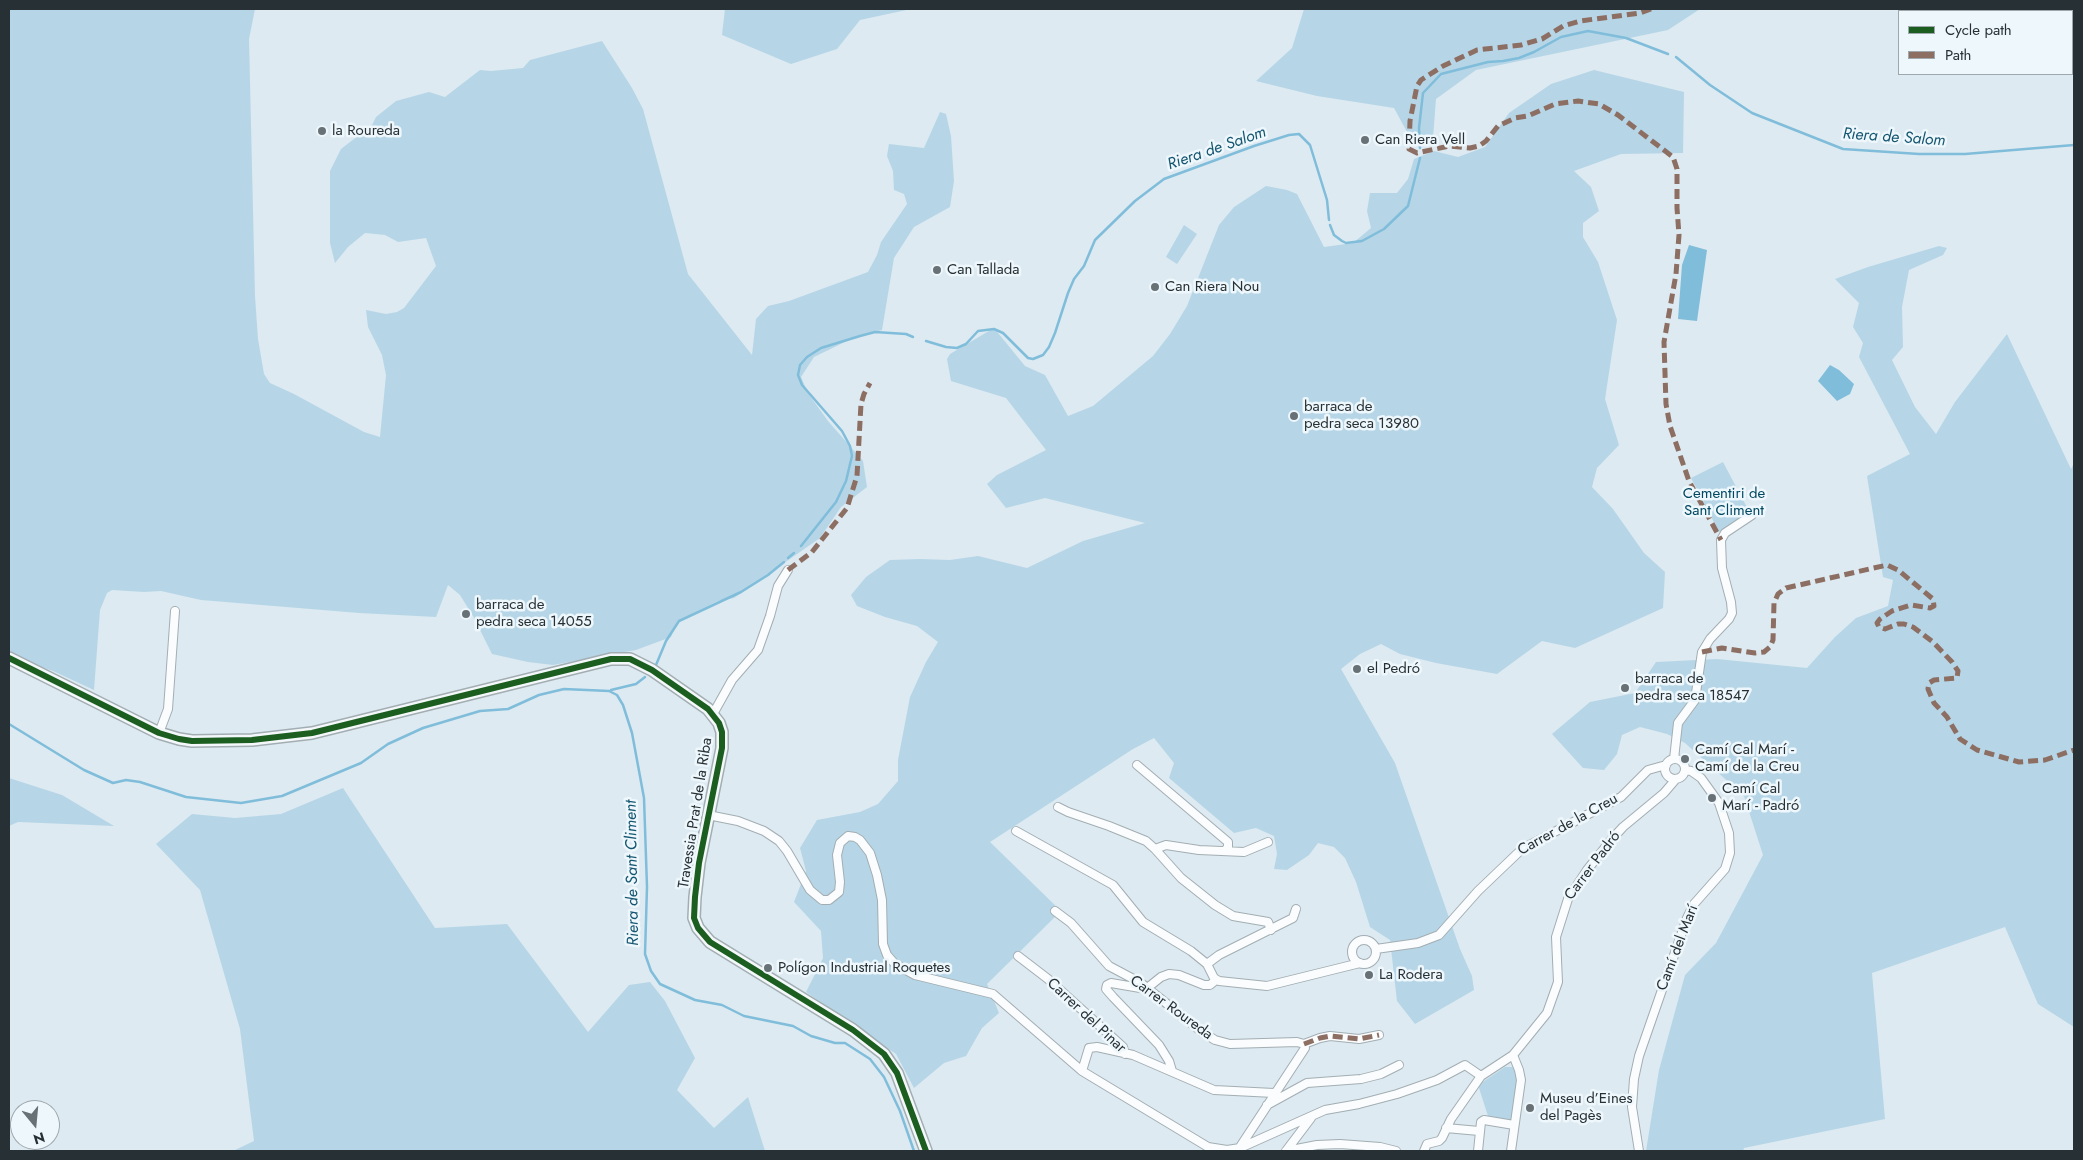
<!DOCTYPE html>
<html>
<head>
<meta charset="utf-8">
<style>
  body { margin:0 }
  #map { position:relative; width:2083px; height:1160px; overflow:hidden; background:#ddeaf1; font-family:Jost,sans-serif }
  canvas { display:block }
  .frame { position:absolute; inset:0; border:10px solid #273034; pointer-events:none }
  .legend { position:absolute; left:1898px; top:10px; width:175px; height:65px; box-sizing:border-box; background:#eef7fc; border:1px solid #9ea7ac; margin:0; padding:6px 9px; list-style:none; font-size:15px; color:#273034 }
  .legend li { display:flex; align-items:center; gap:10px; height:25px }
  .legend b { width:25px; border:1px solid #9ea7ac }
  .north { position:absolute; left:10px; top:1100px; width:50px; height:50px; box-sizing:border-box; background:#eef7fc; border:1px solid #9ea7ac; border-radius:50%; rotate:163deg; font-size:14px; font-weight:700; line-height:20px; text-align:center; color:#273034 }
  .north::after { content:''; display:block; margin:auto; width:18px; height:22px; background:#677176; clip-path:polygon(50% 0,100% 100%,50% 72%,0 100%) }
</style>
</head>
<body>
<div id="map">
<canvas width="2083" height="1160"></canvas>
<div class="frame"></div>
<ul class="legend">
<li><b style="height:6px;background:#1b5e20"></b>Cycle path</li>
<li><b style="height:6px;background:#8d6e63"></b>Path</li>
</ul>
<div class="north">N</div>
</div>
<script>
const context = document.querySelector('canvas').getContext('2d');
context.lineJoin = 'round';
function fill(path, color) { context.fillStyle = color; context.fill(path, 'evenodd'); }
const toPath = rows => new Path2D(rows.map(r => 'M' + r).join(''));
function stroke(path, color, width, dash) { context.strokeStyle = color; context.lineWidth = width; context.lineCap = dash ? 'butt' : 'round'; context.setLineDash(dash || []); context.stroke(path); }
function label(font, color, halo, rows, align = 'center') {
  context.font = font + ' Jost,sans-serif'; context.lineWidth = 5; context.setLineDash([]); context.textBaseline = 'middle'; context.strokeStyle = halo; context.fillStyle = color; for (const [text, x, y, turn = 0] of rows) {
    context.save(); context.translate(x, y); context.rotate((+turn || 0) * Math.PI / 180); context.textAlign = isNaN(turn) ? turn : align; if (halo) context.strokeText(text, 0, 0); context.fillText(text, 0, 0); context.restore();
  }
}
fill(toPath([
  [9,9,255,9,249,39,255,296,258,339,264,374,270,383,294,394,364,432,380,437,386,375,382,355,368,327,366,310,386,314,397,312,404,308,436,266,426,238,398,242,385,235,365,233,348,247,335,263,330,243,330,171,341,149,372,125,376,117,396,101,429,92,445,97,480,70,491,71,523,68,530,60,602,41,632,88,643,109,688,274,752,355,756,319,768,306,789,301,868,272,877,255,881,242,907,204,904,194,894,190,893,171,887,156,889,144,924,148,940,112,946,114,951,136,954,181,950,207,914,227,894,258,882,330,851,339,814,357,801,377,808,393,828,421,863,461,867,487,841,507,820,538,734,598,718,601,681,619,676,624,671,637,636,650,553,665,528,662,492,654,473,616,460,595,448,585,436,617,359,613,201,600,161,591,144,592,112,590,107,593,100,610,94,690,53,671,29,663,14,656,9,651],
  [725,9,911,9,860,20,837,49,791,64,722,35],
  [1304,9,1700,9,1668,30,1476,70,1436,99,1433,138,1413,143,1394,108,1317,96,1256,81,1292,48],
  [1594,70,1684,92,1683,153,1621,154,1574,171,1591,187,1599,211,1583,223,1583,237,1598,262,1617,320,1605,399,1619,445,1597,468,1592,487,1613,509,1644,553,1665,572,1663,608,1575,648,1542,641,1497,674,1436,663,1400,654,1381,644,1360,654,1341,669,1395,763,1460,949,1472,976,1474,990,1415,1024,1397,1001,1390,940,1370,927,1356,882,1345,858,1334,847,1318,843,1309,855,1287,870,1274,869,1277,854,1274,836,1256,828,1234,833,1169,778,1174,763,1154,738,1133,749,990,842,1061,911,987,984,999,1013,982,1028,966,1056,944,1063,914,1088,896,1054,806,992,823,958,821,931,794,902,806,871,800,848,817,820,860,812,878,804,898,781,898,760,910,697,926,662,938,642,917,626,885,617,857,606,851,595,866,577,890,560,920,559,950,560,978,556,1027,568,1083,541,1145,523,1045,498,1006,508,987,484,997,475,1046,450,1006,398,951,381,947,359,950,354,994,328,1025,366,1045,375,1068,416,1093,406,1153,356,1170,334,1187,306,1219,225,1234,207,1266,186,1287,190,1297,194,1324,247,1353,243,1371,228,1367,211,1370,193,1397,193,1408,179,1414,159,1434,151,1458,157,1485,147,1509,113,1551,84],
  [1184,225,1197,234,1177,264,1166,257],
  [1939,246,1947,248,1943,255,1909,270,1902,307,1903,347,1892,360,1915,407,1936,434,1955,402,2007,334,2071,469,2074,463,2074,1027,2038,1004,2005,927,1872,973,1885,1119,1744,1148,1743,1151,1646,1151,1659,1070,1685,975,1716,943,1763,855,1744,796,1685,743,1667,734,1640,727,1622,735,1617,754,1604,770,1583,768,1552,734,1590,702,1635,693,1656,662,1717,659,1807,668,1835,637,1856,618,1888,606,1893,580,1883,577,1867,476,1910,454,1859,357,1863,343,1853,327,1859,303,1835,279,1868,267],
  [1723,462,1750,513,1719,532,1691,478],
  [9,778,62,795,114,826,18,822,9,826],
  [343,788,435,928,507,924,588,1032,629,985,650,982,665,1001,695,1058,677,1090,714,1128,748,1097,765,1151,233,1151,254,1141,240,1029,200,890,156,844,192,814,235,818,281,814],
  [1505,1067,1513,1067,1517,1075,1512,1118,1509,1121,1488,1116,1478,1085]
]), '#b6d6e7');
fill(toPath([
  [1689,245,1707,250,1697,321,1678,319,1682,265],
  [1830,365,1839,370,1854,384,1850,394,1837,401,1818,381]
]), '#80bdda');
stroke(toPath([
  [1676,57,1710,85,1752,113,1843,149,1919,154,1965,154,2074,145],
  [1420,148,1419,128,1423,93,1441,74,1488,62,1503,61,1519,58,1534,52,1561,37,1588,31,1626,38,1668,54],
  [1330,225,1334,235,1342,241,1346,243,1362,241,1384,229,1408,206,1420,158],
  [926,341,946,347,957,348,966,344,978,331,994,329,1003,333,1028,358,1033,359,1043,355,1049,347,1055,333,1068,293,1074,279,1084,266,1095,240,1135,201,1164,179,1254,146,1289,135,1299,134,1310,145,1327,200,1329,220],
  [801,546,836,502,846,481,852,456,850,446,842,431,802,385,798,375,800,365,807,357,821,348,860,336,875,332,906,334,913,337],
  [788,558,794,553],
  [656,665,666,641,679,621,741,592,768,575,784,562],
  [611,690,636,684,645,677],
  [9,724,84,770,113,783,126,780,140,782,186,797,241,803,282,796,361,763,388,744,423,728,480,711,508,709,539,695,564,689,609,691,617,695,623,705,632,733,644,798,647,887,645,954,651,971,660,984,695,1000,722,1005,744,1016,793,1026,811,1036,835,1043,845,1043,870,1059,884,1077,900,1111,914,1151]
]), '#80bdda', 2.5);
const street = toPath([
  [713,714,732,680,758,650,770,616,778,586,788,570],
  [159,733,168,709,175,611],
  [1674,759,1678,723,1695,700,1702,652,1710,639,1729,619,1732,613,1731,602,1722,568,1721,540,1725,533,1752,515],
  '1665 769a10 10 0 1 1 20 0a10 10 0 1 1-20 0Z',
  [1137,765,1228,842,1228,847,1225,851],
  [1058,807,1068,812,1109,826,1146,841,1155,849,1181,878,1215,905,1233,916,1268,922,1271,930],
  [708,815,738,821,764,831,779,841,787,851,810,890,822,900,829,900,839,892,840,882,837,855,840,843,848,836,855,837,860,840,870,853,877,875,882,900,883,944,887,955,895,964,915,975,993,994,1082,1071,1208,1147,1227,1150,1240,1148,1325,1110,1359,1104,1397,1094,1437,1080,1465,1065,1481,1076],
  [1016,831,1113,885,1143,922,1191,951,1207,964,1214,978,1219,981,1267,986,1360,963],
  [1155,849,1166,845,1199,850,1244,852,1268,842],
  [1055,911,1071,923,1109,966,1141,983,1202,1032,1215,1040,1230,1044,1297,1042,1304,1044,1305,1048,1240,1147],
  '1352 952a12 12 0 1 1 24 0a12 12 0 1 1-24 0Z',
  [1376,949,1418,943,1439,935,1478,891,1522,849,1621,797,1648,770,1666,765],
  [1018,956,1048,979,1123,1047,1125,1054],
  [1207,964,1219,955,1293,918,1296,909],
  [1304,1044,1320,1038,1330,1036,1359,1039,1379,1035],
  [1082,1071,1089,1048,1097,1047,1133,1055,1214,1090,1274,1093],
  [1172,1071,1169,1061,1159,1045,1113,997,1106,989,1107,985,1111,983,1146,989,1161,977,1169,974,1179,975,1204,985,1210,985,1216,980],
  [1481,1076,1513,1055,1547,1013,1558,982,1556,937,1568,899,1587,870,1612,839,1623,827,1664,793,1676,779],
  [1267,1105,1307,1083,1361,1079,1381,1074,1399,1065],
  [1446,1128,1479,1131],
  [1286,1151,1317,1145,1340,1144,1380,1147,1396,1151],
  [1286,1151,1311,1118],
  [1424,1151,1427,1144,1439,1141,1442,1138,1451,1119,1481,1076],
  [1478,1151,1481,1122,1484,1120,1514,1125],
  [1511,1151,1521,1080,1519,1070,1513,1055],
  [1639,1151,1632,1107,1634,1079,1639,1056,1687,918,1694,904,1725,869,1730,853,1729,833,1719,803,1701,778,1691,771,1685,770]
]);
const secondary = toPath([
  [9,658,159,733,179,739,192,741,252,740,312,733,611,659,630,659,652,670,708,709,719,723,722,732,722,748,699,863,695,897,694,918,698,928,710,942,853,1030,884,1054,897,1073,926,1151]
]);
stroke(street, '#a3aeb3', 10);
stroke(secondary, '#a3aeb3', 14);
stroke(street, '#fafcfd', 8);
stroke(secondary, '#f4f8fa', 11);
stroke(toPath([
  [1651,9,1640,13,1580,21,1563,26,1542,39,1521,45,1477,50,1443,66,1421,80,1417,86,1410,121,1409,149,1417,153,1449,146,1470,148,1479,146,1486,141,1498,126,1515,118,1528,116,1555,104,1578,101,1599,104,1618,115,1673,157,1677,169,1677,208,1679,235,1676,274,1664,342,1666,404,1670,426,1689,481,1721,540],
  [788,570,812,552,847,508,857,476,861,404,864,394,870,383],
  [1702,652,1722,648,1755,653,1764,652,1770,647,1773,640,1774,603,1778,594,1786,588,1887,565,1898,570,1933,599,1934,606,1930,608,1911,605,1892,611,1880,619,1877,623,1879,627,1885,629,1898,624,1904,624,1913,627,1933,642,1952,662,1958,671,1957,678,1934,680,1929,683,1928,689,1934,703,1947,717,1960,739,1977,750,2019,762,2045,760,2074,750],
  [1304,1044,1320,1038,1330,1036,1359,1039,1379,1035]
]), '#8d6e63', 5, [10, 5]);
stroke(toPath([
  [9,658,159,733,179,739,192,741,252,740,312,733,611,659,630,659,652,670,708,709,719,723,722,732,722,748,699,863,695,897,694,918,698,928,710,942,853,1030,884,1054,897,1073,926,1151]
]), '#1b5e20', 6);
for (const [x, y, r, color] of [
  [322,131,5,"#677176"],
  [1365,140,5,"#677176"],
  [937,270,5,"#677176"],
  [1155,287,5,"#677176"],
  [1294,416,5,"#677176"],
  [466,614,5,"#677176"],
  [1357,669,5,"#677176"],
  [1625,688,5,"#677176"],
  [1685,759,5,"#677176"],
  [1712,798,5,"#677176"],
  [768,968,5,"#677176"],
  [1369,975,5,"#677176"],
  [1530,1108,5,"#677176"]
]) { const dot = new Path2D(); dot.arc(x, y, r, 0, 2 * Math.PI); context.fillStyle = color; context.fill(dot); stroke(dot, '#eef7fc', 2); }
label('15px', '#273034', '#eef7fc', [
  ["la Roureda",332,131],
  ["Can Riera Vell",1375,140],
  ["Can Tallada",947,270],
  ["Can Riera Nou",1165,287],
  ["barraca de",1304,407],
  ["pedra seca 13980",1304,424],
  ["barraca de",476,605],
  ["pedra seca 14055",476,622],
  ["el Pedró",1367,669],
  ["barraca de",1635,679],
  ["pedra seca 18547",1635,696],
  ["Camí Cal Marí -",1695,750],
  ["Camí de la Creu",1695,767],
  ["Camí Cal",1722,789],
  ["Marí - Padró",1722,806],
  ["Polígon Industrial Roquetes",778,968],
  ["La Rodera",1379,975],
  ["Museu d’Eines",1540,1099],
  ["del Pagès",1540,1116]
], 'left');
label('15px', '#004862', '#eef7fc', [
  ["Cementiri de",1724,494],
  ["Sant Climent",1724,511]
]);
label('15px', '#273034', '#eef7fc', [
  ["Travessia Prat de la Riba",696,813,-81],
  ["Carrer de la Creu",1568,825,-29],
  ["Carrer Padró",1593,866,-53],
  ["Camí del Marí",1678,948,-69],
  ["Carrer Roureda",1171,1008,36],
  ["Carrer del Pinar",1086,1016,43]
]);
label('italic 16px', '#145570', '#eef7fc', [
  ["Riera de Salom",1894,138,4],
  ["Riera de Salom",1217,149,-19],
  ["Riera de Sant Climent",633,873,-91]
]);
</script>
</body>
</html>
